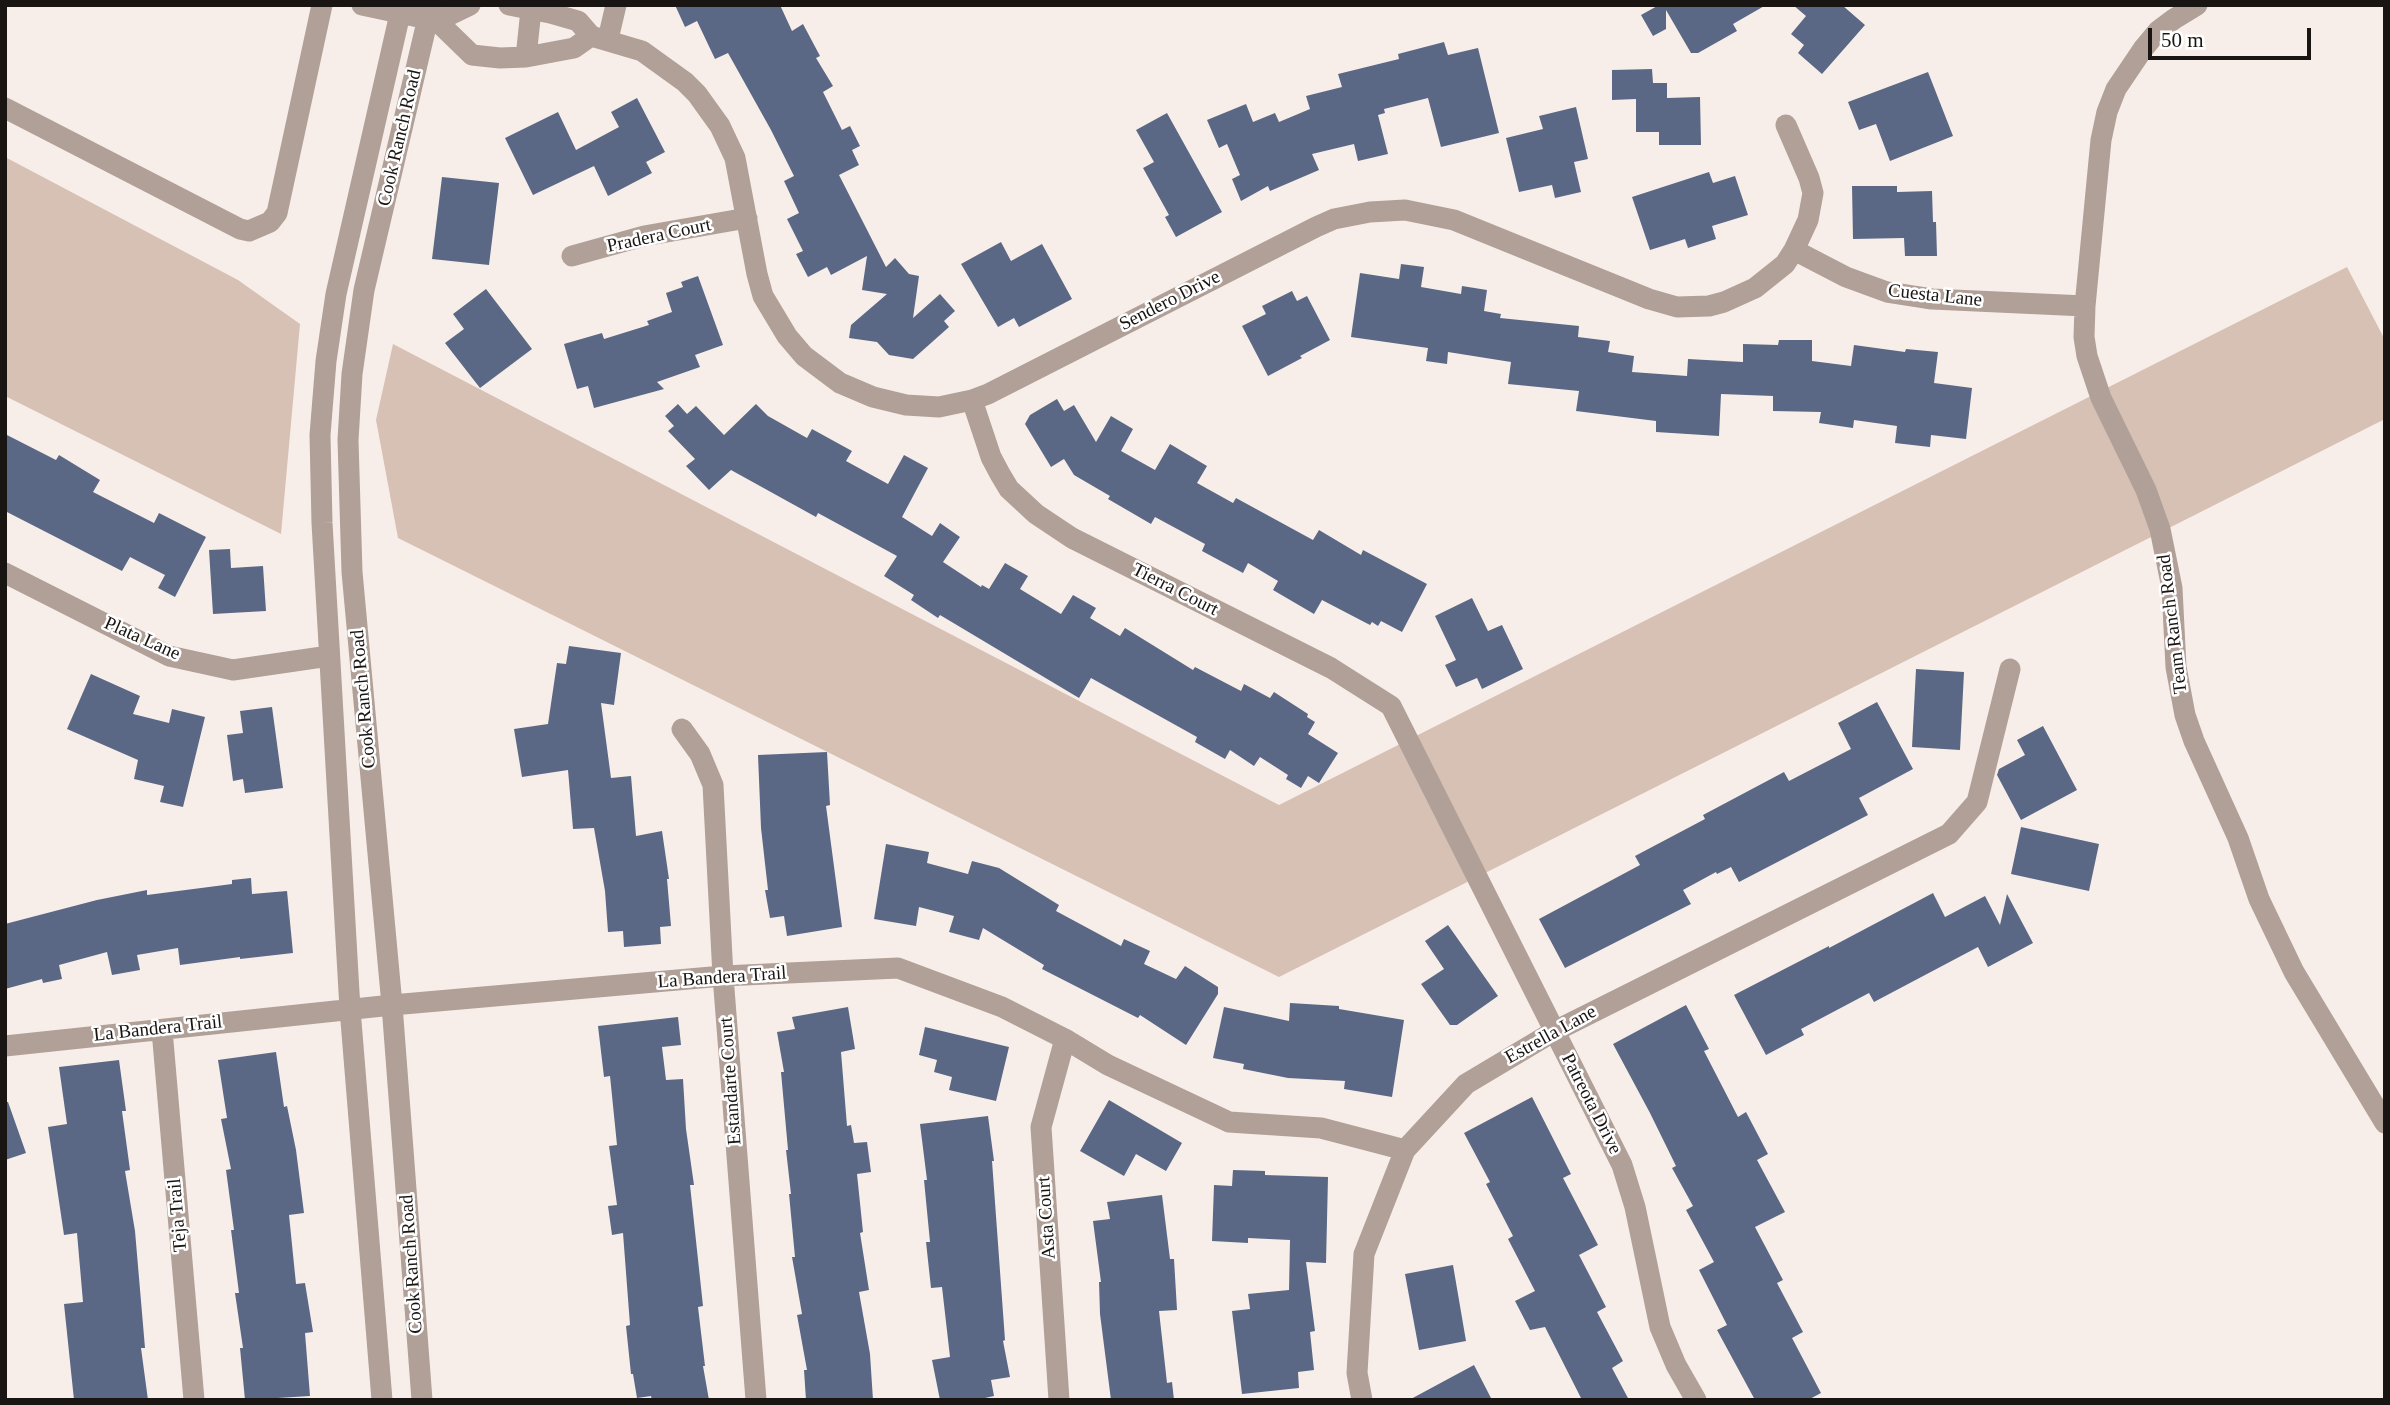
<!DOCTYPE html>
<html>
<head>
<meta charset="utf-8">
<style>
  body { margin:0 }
  #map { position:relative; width:2390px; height:1405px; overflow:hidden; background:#f8eee9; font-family:Georgia,serif }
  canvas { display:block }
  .frame { position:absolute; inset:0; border:7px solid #181513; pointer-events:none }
  .scale { position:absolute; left:2148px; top:28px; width:163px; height:32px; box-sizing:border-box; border:4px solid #181513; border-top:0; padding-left:9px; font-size:21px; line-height:24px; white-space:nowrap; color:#181513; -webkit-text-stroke:5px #fff; paint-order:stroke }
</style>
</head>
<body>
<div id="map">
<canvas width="2390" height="1405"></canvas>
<div class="frame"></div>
<div class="scale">50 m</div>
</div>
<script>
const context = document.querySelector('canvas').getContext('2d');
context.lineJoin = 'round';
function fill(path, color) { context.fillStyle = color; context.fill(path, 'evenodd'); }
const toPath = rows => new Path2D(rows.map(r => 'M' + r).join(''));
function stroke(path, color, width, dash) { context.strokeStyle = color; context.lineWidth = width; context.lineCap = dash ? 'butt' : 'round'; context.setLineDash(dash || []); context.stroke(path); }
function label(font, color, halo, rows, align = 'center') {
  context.font = font + ' Georgia,serif'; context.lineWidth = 5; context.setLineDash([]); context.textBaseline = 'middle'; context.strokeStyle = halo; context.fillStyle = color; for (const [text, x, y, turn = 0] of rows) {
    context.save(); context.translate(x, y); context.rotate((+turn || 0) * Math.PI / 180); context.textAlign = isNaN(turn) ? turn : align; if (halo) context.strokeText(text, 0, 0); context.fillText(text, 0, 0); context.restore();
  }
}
fill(toPath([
  [5,157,238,280,300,324,281,534,5,396],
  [2347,267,2385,340,2385,419,1279,977,398,538,376,420,393,344,1279,805]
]), '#d7c0b4');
fill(toPath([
  [675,5,780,5,792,31,803,24,820,56,816,58,833,86,823,92,842,130,850,126,860,146,852,150,859,165,839,175,886,267,895,258,909,274,919,276,913,318,940,294,955,311,944,321,949,327,913,359,889,355,877,342,849,338,851,325,887,294,862,290,867,256,831,275,827,267,808,277,796,254,803,251,787,219,799,213,784,181,794,176,771,130,728,53,715,59,697,21,685,27],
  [1659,5,1766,5,1733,24,1737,31,1698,53,1691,53,1666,10,1666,29,1653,36,1641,15],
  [1793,5,1842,5,1865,25,1822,74,1798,53,1804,45,1791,34,1806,16],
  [1444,42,1448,55,1478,48,1499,133,1441,147,1428,98,1384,109,1385,113,1378,115,1388,154,1358,161,1354,144,1312,154,1319,170,1270,191,1268,186,1241,201,1232,179,1240,175,1227,144,1219,148,1207,120,1246,104,1253,122,1275,113,1279,122,1310,109,1306,96,1342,87,1338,74,1399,59,1398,54],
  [1652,69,1653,83,1667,83,1667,98,1700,97,1701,145,1659,145,1659,132,1636,132,1636,99,1612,100,1612,70],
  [1928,72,1953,136,1890,161,1876,124,1859,130,1848,102],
  [637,98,665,152,646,162,652,173,608,196,594,166,533,195,505,138,558,112,576,150,619,127,611,112],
  [1576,107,1588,159,1574,162,1581,192,1555,198,1552,185,1519,192,1506,138,1543,129,1539,116],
  [1167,113,1222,212,1176,237,1165,217,1169,215,1143,168,1154,162,1136,130],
  [1709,172,1713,183,1735,176,1748,215,1712,226,1716,239,1688,248,1685,239,1650,250,1632,197],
  [442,177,499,183,489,265,432,259],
  [1852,186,1897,186,1897,192,1932,191,1933,222,1936,222,1937,256,1905,256,1904,238,1853,239],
  [1001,242,1011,261,1042,244,1072,299,1019,327,1014,318,998,327,961,264],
  [1401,264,1424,267,1421,287,1461,294,1462,286,1487,290,1484,311,1501,314,1500,318,1579,326,1578,337,1610,341,1608,352,1634,356,1632,372,1687,376,1688,359,1743,362,1743,344,1778,345,1779,340,1812,340,1812,361,1851,366,1854,345,1905,352,1906,349,1938,352,1934,383,1972,388,1966,439,1931,435,1930,447,1895,443,1897,426,1854,420,1853,428,1819,423,1821,412,1773,411,1773,396,1721,394,1719,436,1656,432,1656,421,1576,411,1579,391,1508,384,1511,362,1448,352,1447,364,1426,361,1428,348,1351,337,1360,273,1399,279],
  [698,276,723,345,695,355,700,367,657,382,664,389,594,408,588,386,577,389,564,344,602,333,604,339,649,325,647,321,672,312,666,293,683,287,681,282],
  [486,289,532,349,480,388,445,343,464,329,453,314],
  [1292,291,1297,301,1307,296,1330,340,1300,356,1302,358,1268,376,1242,326,1266,314,1262,306],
  [1057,399,1064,411,1074,405,1096,442,1111,416,1133,429,1121,451,1155,470,1170,444,1207,466,1197,483,1233,503,1236,498,1313,540,1319,530,1361,555,1363,550,1427,584,1402,632,1381,621,1378,626,1372,622,1370,625,1322,600,1314,614,1273,590,1278,581,1248,563,1243,573,1202,551,1205,544,1155,517,1151,524,1108,499,1110,496,1074,475,1064,459,1051,467,1025,424,1030,415],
  [678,404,687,414,696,406,724,435,756,404,768,416,807,438,812,429,852,451,846,461,888,484,904,455,928,468,902,517,932,536,940,523,960,537,943,562,981,587,982,585,989,589,1005,563,1028,576,1020,589,1061,614,1073,595,1096,608,1090,618,1120,636,1125,628,1193,670,1195,667,1241,691,1244,684,1270,698,1274,692,1308,714,1307,717,1315,722,1308,734,1338,753,1319,783,1308,776,1301,788,1286,779,1288,775,1260,757,1254,766,1230,750,1225,759,1195,742,1197,737,1091,678,1079,698,940,615,938,618,911,600,914,595,884,576,897,556,818,513,816,517,731,470,709,490,686,466,695,459,668,431,674,426,665,416],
  [5,434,56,460,59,455,100,480,93,492,154,523,159,513,206,537,175,597,158,588,165,575,130,557,122,571,5,511],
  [230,549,231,568,263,566,266,611,213,614,209,550],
  [1472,598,1488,631,1502,625,1523,669,1482,689,1477,678,1456,687,1445,665,1456,660,1435,616],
  [569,646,621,653,614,705,601,703,611,778,631,776,636,836,662,831,669,879,667,879,671,926,660,927,661,944,624,947,623,931,608,932,605,891,594,828,573,829,568,770,522,777,514,729,548,724,557,663,566,664],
  [1916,669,1964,672,1960,750,1912,747],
  [91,674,140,696,133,714,169,723,172,709,205,717,183,807,160,802,164,786,134,779,138,760,67,729],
  [1877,702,1913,769,1859,798,1868,815,1739,882,1731,867,1717,874,1716,872,1683,890,1691,904,1565,968,1539,919,1640,865,1635,856,1705,819,1703,815,1784,772,1789,781,1851,749,1838,723],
  [272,707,283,788,245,793,243,779,233,781,227,735,243,733,240,711],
  [2043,726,2077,790,2021,820,1997,775,1999,769,2025,755,2017,740],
  [827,752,830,805,826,806,842,927,787,936,784,916,770,918,765,890,768,890,761,828,758,755],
  [2021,827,2099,844,2089,891,2011,874],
  [886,844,929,852,927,863,968,874,972,861,999,868,1059,905,1056,911,1121,946,1124,939,1150,951,1144,964,1176,979,1185,966,1218,987,1218,994,1186,1045,1140,1015,1138,1018,1042,969,1044,965,983,928,979,940,949,932,954,916,919,907,916,926,874,919],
  [251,878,252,894,287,891,293,953,240,959,240,957,180,965,178,948,137,955,140,970,112,975,107,952,59,965,62,979,43,983,42,979,5,989,5,924,97,900,147,890,147,895,232,884,232,880],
  [1933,893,1945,917,1985,896,2000,925,2007,894,2033,943,1988,967,1978,947,1874,1002,1869,993,1801,1029,1804,1035,1766,1055,1734,995,1829,946,1829,948],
  [1448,925,1498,996,1457,1025,1450,1025,1421,984,1444,969,1425,941],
  [1290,1003,1339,1006,1339,1009,1404,1020,1392,1097,1344,1089,1345,1081,1288,1078,1243,1069,1244,1064,1213,1058,1224,1007,1289,1021],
  [1686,1005,1709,1049,1704,1051,1738,1117,1746,1112,1768,1154,1757,1160,1785,1212,1755,1227,1783,1280,1777,1283,1803,1332,1792,1338,1821,1393,1808,1400,1755,1400,1717,1330,1727,1325,1699,1270,1714,1262,1686,1210,1693,1206,1672,1168,1676,1166,1650,1113,1613,1044],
  [848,1007,855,1049,841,1052,847,1126,851,1125,854,1143,867,1142,871,1172,857,1174,863,1232,860,1233,869,1290,859,1292,870,1354,873,1400,806,1400,804,1370,807,1370,797,1315,802,1314,792,1257,795,1257,789,1194,791,1194,786,1150,788,1150,781,1072,784,1072,777,1032,795,1029,792,1017],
  [678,1017,681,1045,662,1047,666,1080,683,1079,686,1129,694,1185,690,1185,703,1306,698,1307,705,1366,703,1366,709,1400,652,1400,651,1396,637,1398,633,1374,631,1374,626,1326,630,1325,623,1233,612,1235,608,1206,617,1205,609,1146,617,1145,610,1076,604,1077,598,1026],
  [925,1027,1009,1047,996,1101,949,1090,952,1077,934,1072,937,1060,919,1055],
  [276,1052,284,1107,287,1106,296,1150,304,1213,289,1215,296,1284,305,1283,313,1332,305,1333,310,1396,245,1400,240,1348,243,1348,235,1293,239,1293,231,1230,234,1230,226,1170,231,1169,221,1119,227,1118,218,1060],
  [119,1060,126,1111,122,1111,130,1170,125,1171,135,1231,145,1348,141,1348,148,1400,74,1400,64,1304,83,1302,77,1233,64,1235,48,1127,67,1124,59,1067],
  [1532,1097,1571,1174,1563,1178,1598,1245,1579,1255,1606,1307,1597,1312,1623,1361,1612,1368,1629,1400,1582,1400,1545,1327,1530,1330,1515,1301,1535,1291,1508,1239,1513,1236,1486,1184,1490,1182,1464,1133],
  [1109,1100,1182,1143,1166,1171,1136,1154,1124,1176,1080,1151],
  [5,1102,8,1102,26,1153,5,1160],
  [988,1116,994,1161,992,1161,1005,1340,1003,1341,1010,1377,991,1380,994,1396,976,1400,940,1400,932,1360,950,1357,942,1287,931,1288,926,1242,930,1242,924,1180,927,1180,920,1124],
  [1233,1170,1265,1171,1265,1175,1328,1177,1326,1263,1306,1262,1315,1331,1310,1332,1314,1370,1298,1372,1299,1388,1242,1394,1232,1311,1250,1309,1248,1294,1289,1290,1290,1240,1248,1238,1248,1243,1212,1241,1214,1185,1232,1186],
  [1162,1195,1170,1259,1174,1259,1177,1310,1159,1311,1167,1383,1172,1382,1174,1400,1111,1400,1100,1314,1099,1282,1101,1282,1093,1221,1110,1219,1107,1202],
  [1453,1265,1466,1341,1419,1350,1405,1274],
  [1474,1365,1492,1400,1409,1400]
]), '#5a6885');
stroke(toPath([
  [362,5,437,21,472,55,500,58,526,57,574,48,591,36],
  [509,5,550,13,578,21,591,36,642,51,685,82,697,94,720,126,735,158,757,274,763,296,787,336,804,356,840,383,873,397,906,405,939,407,972,400,988,394,1316,227,1334,219,1370,212,1405,210,1454,220,1649,299,1677,307,1709,306,1724,302,1755,288,1785,264,1794,250,1808,220,1813,193,1809,178,1786,125],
  [2197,5,2174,19,2158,31,2143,49,2116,89,2107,112,2101,140,2085,306,2084,337,2087,356,2101,398,2146,490,2160,529,2172,588,2176,667,2185,715,2194,741,2238,838,2259,899,2294,972,2385,1123],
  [437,21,470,5],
  [608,39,616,5],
  [526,57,531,10],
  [5,108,240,229,249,231,270,222,277,213,322,5],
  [1794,250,1846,277,1887,292,1932,299,2085,306],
  [572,256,644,236,747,218],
  [972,400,991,457,1000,474,1009,489,1036,514,1072,538,1331,668,1391,706,1622,1165,1635,1207,1660,1327,1676,1365,1696,1400],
  [5,573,169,656,233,670,329,656],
  [682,729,700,754,713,785,723,976,756,1400],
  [162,1030,194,1400],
  [5,1046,392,1005,723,976,898,968,1002,1007,1065,1039,1108,1065,1229,1122,1321,1128,1405,1150],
  [382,1400,350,1009,322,523,320,435,326,361,336,294,402,5],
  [422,1400,392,1005,352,572,348,440,352,374,364,290,431,5],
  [1059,1400,1041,1127,1065,1039],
  [1362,1400,1357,1373,1364,1254,1405,1150,1466,1084,1553,1032,1949,834,1977,802,2010,669]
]), '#b0a098', 21);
label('19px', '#181513', '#fff', [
  ["Cook Ranch Road",400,138,-77],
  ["Pradera Court",659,236,-12],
  ["Cuesta Lane",1935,296,6],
  ["Sendero Drive",1170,301,-27],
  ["Tierra Court",1175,590,27],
  ["Team Ranch Road",2173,624,-97],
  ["Plata Lane",142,639,24],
  ["Cook Ranch Road",364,699,-95],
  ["La Bandera Trail",722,978,-4],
  ["La Bandera Trail",158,1029,-6],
  ["Estrella Lane",1551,1035,-29],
  ["Estandarte Court",731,1081,-94],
  ["Patreota Drive",1591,1104,63],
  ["Teja Trail",178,1215,-95],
  ["Asta Court",1047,1218,-94],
  ["Cook Ranch Road",412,1264,-94]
]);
</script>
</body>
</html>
